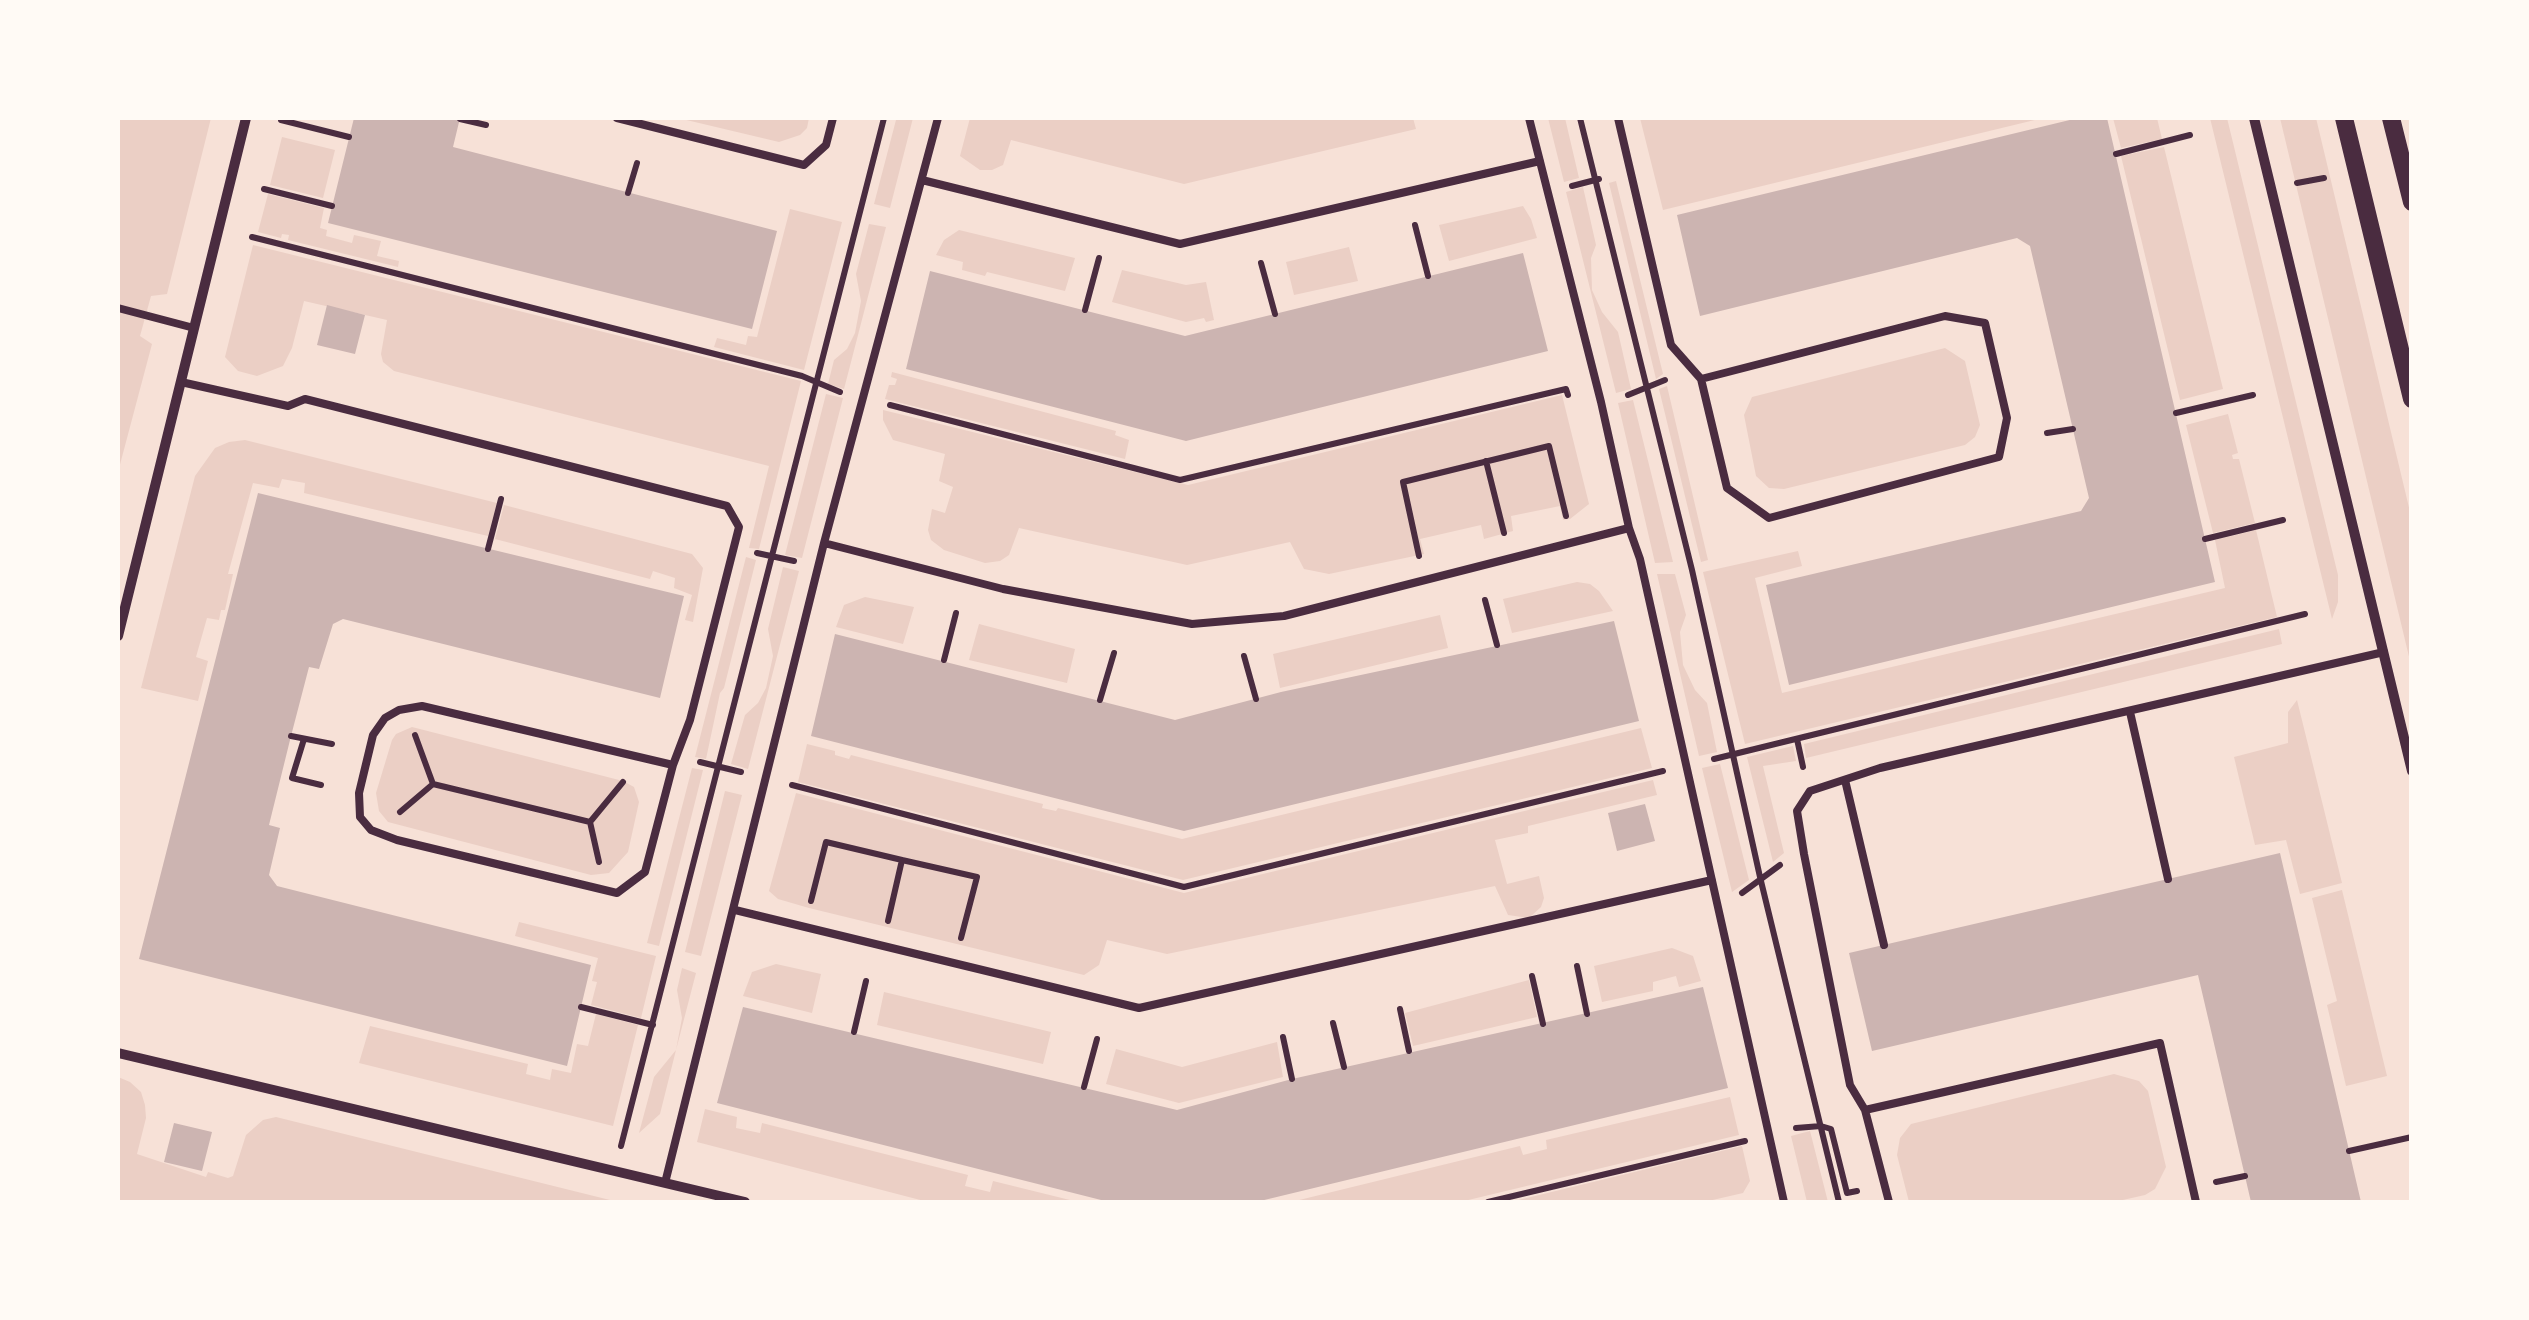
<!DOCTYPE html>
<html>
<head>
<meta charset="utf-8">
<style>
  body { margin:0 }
  #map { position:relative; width:2529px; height:1320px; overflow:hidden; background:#f7e1d7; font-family:Ubuntu,sans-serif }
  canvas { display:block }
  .frame { position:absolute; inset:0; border:120px solid #fffaf5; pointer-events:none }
</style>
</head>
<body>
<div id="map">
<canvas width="2529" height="1320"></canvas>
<div class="frame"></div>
</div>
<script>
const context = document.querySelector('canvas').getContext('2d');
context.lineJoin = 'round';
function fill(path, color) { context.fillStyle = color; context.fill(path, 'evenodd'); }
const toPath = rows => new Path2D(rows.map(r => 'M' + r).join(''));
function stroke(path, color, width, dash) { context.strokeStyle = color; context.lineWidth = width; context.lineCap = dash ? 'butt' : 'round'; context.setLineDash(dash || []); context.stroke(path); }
fill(toPath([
  [118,118,211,118,167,294,151,296,140,336,152,344,118,472],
  [678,118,809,118,807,128,800,135,779,142],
  [900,118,913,118,890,208,874,204,896,120],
  [970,118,1413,118,1416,129,1184,184,1011,140,1003,165,992,170,980,170,960,156],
  [1548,118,1565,118,1579,178,1564,182],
  [1640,118,2043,118,1663,210],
  [2113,118,2157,118,2162,139,2121,148],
  [2210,118,2227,118,2338,575,2338,602,2332,619],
  [2280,118,2316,118,2411,516,2411,665],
  [282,137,335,150,323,198,270,185],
  [2164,147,2223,389,2180,400,2121,156],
  [1616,181,1663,374,1656,379,1609,183],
  [1583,187,1596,245,1591,258,1592,290,1602,312,1618,332,1631,389,1616,393,1566,192],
  [268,194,324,208,320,228,327,230,326,236,352,243,354,235,381,241,377,256,399,261,398,267,288,240,289,235,282,234,281,238,258,232],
  [1523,206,1531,219,1537,238,1449,261,1439,225],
  [790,209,842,222,804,370,714,347,717,338,746,345,748,336,757,337],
  [869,224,886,227,844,389,828,384,834,360,847,349,855,333,861,301,856,274],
  [959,230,1075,258,1065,291,987,272,985,276,962,270,963,262,936,255,944,240],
  [253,245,801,381,759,549,749,548,769,466,394,371,383,362,381,354,387,320,304,301,292,348,283,366,257,376,238,371,225,357],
  [1349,247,1358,281,1294,295,1286,262],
  [1122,270,1186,285,1206,282,1214,320,1206,322,1204,318,1186,322,1112,302],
  [1945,348,1965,361,1980,425,1975,437,1965,445,1784,489,1769,488,1756,476,1744,415,1752,397],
  [892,372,1116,431,1115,435,1129,440,1125,459,885,399,889,385,895,385,897,379,891,377],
  [1667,386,1708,560,1701,562,1659,389],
  [826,394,843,398,802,558,785,555],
  [1562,395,1589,504,1570,519,1563,520,1560,506,1511,516,1513,531,1484,539,1481,525,1420,539,1424,554,1329,574,1304,569,1290,542,1187,565,1019,528,1009,555,1000,561,985,563,944,550,931,540,928,530,932,509,945,513,953,487,939,481,945,454,893,440,883,420,883,410,1188,485],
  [1633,400,1673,562,1655,563,1618,403],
  [2228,414,2238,453,2232,455,2233,459,2239,459,2255,523,2213,533,2186,425],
  [245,440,497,503,488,536,304,493,305,483,282,479,279,488,253,483,228,574,233,574,225,610,221,610,219,620,207,618,196,657,208,661,198,701,141,688,195,476,215,448,229,442],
  [504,505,692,554,703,568,693,622,685,620,692,595,674,588,675,578,653,571,650,579,495,539],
  [2256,530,2277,617,1745,744,1703,572,1798,551,1802,566,1755,578,1782,693,2225,588,2215,540],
  [746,557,756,560,724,688,720,693,706,759,695,757],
  [783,567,799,571,748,769,731,764,745,715,758,703,766,688,773,656,768,629],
  [1657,574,1675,574,1686,615,1680,632,1683,665,1695,690,1707,703,1717,752,1699,756],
  [1577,582,1590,584,1599,591,1613,611,1512,633,1503,599],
  [865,597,914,607,903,644,836,627,844,605],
  [1440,615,1448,648,1280,688,1273,654],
  [979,624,1075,649,1067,683,969,660],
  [2279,629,2282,644,1806,758,1804,744],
  [2297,700,2342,883,2300,894,2286,840,2255,845,2234,757,2288,743,2288,712],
  [412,727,623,781,634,787,639,802,628,852,609,873,591,875,388,822,379,811,376,793,392,740,396,734],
  [1641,728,1652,768,1183,880,798,782,807,744,835,751,835,755,849,759,851,755,1043,804,1042,808,1056,811,1058,808,1182,839],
  [1793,746,1796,761,1763,766,1784,853,1773,862,1747,757],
  [1720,764,1749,880,1732,892,1702,768],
  [692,768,703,770,659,946,647,943],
  [1653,780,1657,795,1528,826,1528,833,1495,840,1507,884,1539,876,1544,898,1541,907,1529,918,1508,915,1495,886,1167,954,1107,940,1099,965,1084,975,809,908,778,899,769,891,796,793,1184,893],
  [725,791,742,795,701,956,685,952],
  [2342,890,2387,1076,2346,1086,2327,1005,2337,1001,2312,898],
  [519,922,656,956,641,1018,591,1005,597,982,592,981,598,958,515,936],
  [1672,948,1693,956,1701,981,1679,987,1676,976,1653,982,1653,991,1602,1002,1594,966],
  [776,964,821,974,812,1013,743,996,752,972],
  [682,968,696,973,676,1050,660,1114,639,1133,654,1077,676,1050,682,1018,677,990],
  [1529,980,1537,1017,1413,1046,1405,1013],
  [884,992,1051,1032,1043,1064,877,1025],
  [596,1014,638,1025,613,1126,359,1063,370,1026,528,1064,526,1074,550,1080,552,1069,571,1073,577,1044,588,1046],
  [1277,1042,1283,1077,1179,1103,1106,1084,1116,1049,1182,1067],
  [2114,1074,2139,1081,2148,1091,2166,1167,2155,1189,2145,1195,2114,1202,1909,1202,1897,1155,1900,1138,1911,1124],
  [118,1077,130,1082,141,1092,145,1105,146,1118,137,1154,206,1177,208,1172,228,1178,233,1176,246,1135,263,1120,276,1117,618,1202,118,1202],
  [1730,1097,1739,1135,1460,1202,1291,1202,1520,1146,1523,1155,1547,1149,1546,1140],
  [705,1109,737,1117,736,1128,760,1133,762,1123,968,1175,965,1186,990,1192,993,1181,1078,1202,928,1202,697,1142],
  [1810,1131,1828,1202,1807,1202,1791,1136],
  [1742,1146,1750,1181,1743,1193,1704,1202,1510,1202]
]), '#ebcfc5');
fill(toPath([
  [354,118,460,118,453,147,777,231,752,329,328,223],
  [2078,118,2107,118,2215,582,1789,685,1766,585,2081,511,2089,498,2030,246,2017,238,1700,316,1677,215],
  [1523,253,1548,351,1186,441,906,369,930,271,1185,336],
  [327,305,365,315,355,354,317,345],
  [258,493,684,596,660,698,343,619,333,624,319,669,309,667,291,736,269,825,280,828,269,875,277,886,591,965,567,1066,139,959],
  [1614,621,1639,721,1184,831,811,736,835,634,1175,720,1281,692],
  [1645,804,1655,841,1617,851,1608,813],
  [2280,853,2361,1202,2251,1202,2198,975,1872,1051,1849,953],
  [1703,987,1728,1088,1256,1202,1109,1202,717,1103,743,1007,1177,1110,1292,1079],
  [174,1123,212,1132,202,1171,164,1162]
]), '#ccb4b1');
stroke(toPath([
  [1580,118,1692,570,1760,877,1839,1202],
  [460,119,486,125],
  [281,120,349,137],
  [2116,154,2190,135],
  [2297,183,2324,178],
  [1572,186,1599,179],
  [264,189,332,206],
  [628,193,637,163],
  [1415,225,1428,276],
  [252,237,802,376,840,392],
  [1261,263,1275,314],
  [1085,310,1099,258],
  [1628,395,1665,380],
  [890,405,1180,480,1566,389,1568,395],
  [2176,413,2253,395],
  [2047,433,2073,429],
  [1486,461,1504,533],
  [2205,539,2283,520],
  [488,549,501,499],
  [757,553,794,561],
  [1419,556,1403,482,1549,446,1566,516],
  [1485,600,1497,645],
  [1244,656,1256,699],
  [944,660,956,613],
  [1100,700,1114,653],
  [415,735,433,784,590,822],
  [291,736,332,744],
  [304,739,292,778,321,785],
  [1797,739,1803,767],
  [1714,759,2305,614],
  [700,762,741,772],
  [792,785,1184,887,1663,771],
  [400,812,433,784],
  [599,862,590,822,623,782],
  [1742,893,1780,865],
  [811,901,826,842,902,860],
  [888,921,902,860,977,877,961,938],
  [1577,966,1587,1014],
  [1532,976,1543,1024],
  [581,1007,653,1025],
  [1400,1009,1409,1051],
  [1333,1023,1344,1067],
  [854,1032,866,981],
  [1283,1037,1292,1079],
  [1084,1087,1097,1039],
  [1796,1128,1821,1126,1831,1129,1847,1193,1857,1191],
  [621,1146,884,118],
  [2349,1151,2412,1137],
  [2216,1182,2245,1176],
  [1488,1202,1745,1141]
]), '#4a2c40', 6);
stroke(toPath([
  [617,118,804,165,826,145,833,118],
  [1529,118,1601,402,1629,528,1640,559,1784,1202],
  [1618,118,1671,345,1701,379,1727,488,1769,518,1999,457,2007,418,1985,323,1945,316,1701,379],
  [922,180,1180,244,1540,161],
  [118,308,194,328],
  [181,382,288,406,305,399,727,506,739,527,690,720,673,765,645,872,617,893,397,840,371,830,360,817,359,793,373,735,385,718,399,710,422,706,673,765],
  [824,543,1003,589,1192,624,1284,616,1629,528],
  [2130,712,2168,879],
  [1845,780,1884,945],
  [735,910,1139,1008,1712,880],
  [1865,1110,2160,1043,2196,1202],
  [665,1183,824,543,938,118],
  [1889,1202,1865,1110,1850,1085,1804,854,1797,811,1810,791,1880,768,2384,652]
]), '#4a2c40', 8);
stroke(toPath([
  [2254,118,2412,771],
  [118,636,246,118],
  [118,1053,745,1202]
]), '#4a2c40', 10);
stroke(toPath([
  [2344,118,2412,399],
  [2391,118,2412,202]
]), '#4a2c40', 18);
</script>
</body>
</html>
